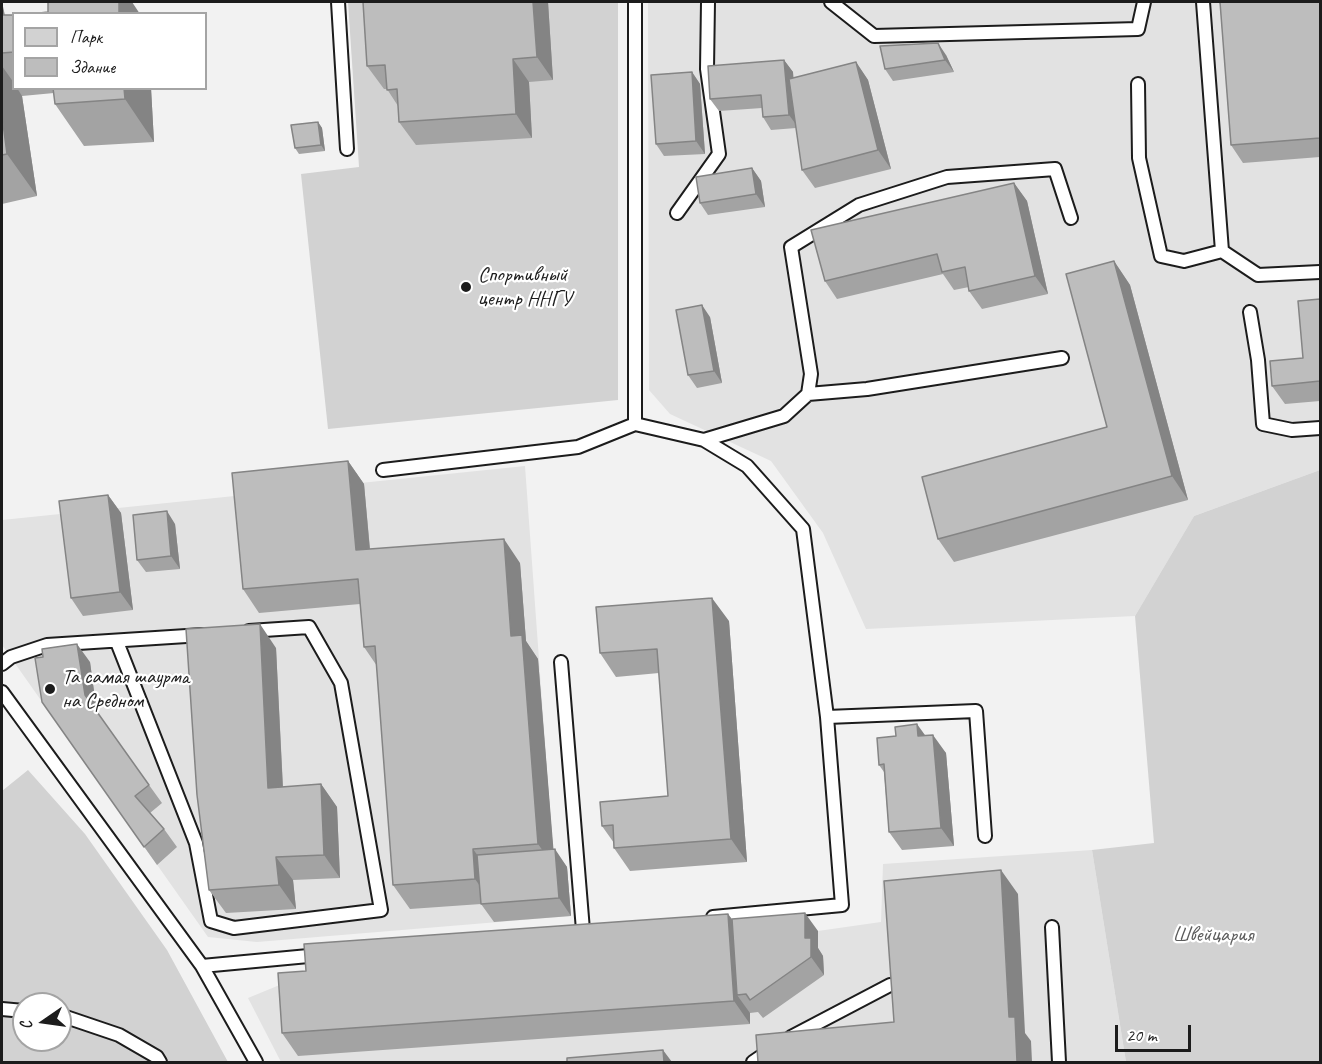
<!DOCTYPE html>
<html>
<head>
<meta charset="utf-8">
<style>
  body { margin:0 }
  #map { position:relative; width:1322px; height:1064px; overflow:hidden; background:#f2f2f2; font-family:Caveat,sans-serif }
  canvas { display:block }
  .frame { position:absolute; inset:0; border:3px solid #1c1c1c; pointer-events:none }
  .legend { position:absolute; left:12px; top:12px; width:195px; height:78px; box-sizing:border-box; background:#fff; border:2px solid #a4a4a4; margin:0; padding:8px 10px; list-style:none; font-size:18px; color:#1c1c1c }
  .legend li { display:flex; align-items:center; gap:12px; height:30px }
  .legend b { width:30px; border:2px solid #a4a4a4 }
  .north { position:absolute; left:12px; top:992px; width:60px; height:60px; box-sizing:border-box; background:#fff; border:2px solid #a4a4a4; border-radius:50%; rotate:257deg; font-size:16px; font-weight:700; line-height:24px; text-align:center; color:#1c1c1c }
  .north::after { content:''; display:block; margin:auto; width:21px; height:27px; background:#1c1c1c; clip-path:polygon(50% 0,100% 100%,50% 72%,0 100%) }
  .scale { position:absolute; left:1115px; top:1025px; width:76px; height:27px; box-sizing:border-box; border:3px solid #1c1c1c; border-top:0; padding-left:8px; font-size:18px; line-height:21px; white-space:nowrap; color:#1c1c1c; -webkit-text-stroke:4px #fff; paint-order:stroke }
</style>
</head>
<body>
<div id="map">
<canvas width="1322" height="1064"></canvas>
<div class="frame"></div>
<ul class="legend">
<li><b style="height:16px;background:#d2d2d2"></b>Парк</li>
<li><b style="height:16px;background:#bdbdbd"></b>Здание</li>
</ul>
<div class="north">С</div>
<div class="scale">20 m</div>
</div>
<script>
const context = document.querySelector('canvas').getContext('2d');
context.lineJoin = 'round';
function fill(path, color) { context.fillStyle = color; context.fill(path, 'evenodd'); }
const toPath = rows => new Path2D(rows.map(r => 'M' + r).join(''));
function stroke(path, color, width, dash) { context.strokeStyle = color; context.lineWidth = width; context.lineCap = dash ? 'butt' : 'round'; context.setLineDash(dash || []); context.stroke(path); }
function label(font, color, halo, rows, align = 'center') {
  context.font = font + ' Caveat,sans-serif'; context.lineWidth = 4.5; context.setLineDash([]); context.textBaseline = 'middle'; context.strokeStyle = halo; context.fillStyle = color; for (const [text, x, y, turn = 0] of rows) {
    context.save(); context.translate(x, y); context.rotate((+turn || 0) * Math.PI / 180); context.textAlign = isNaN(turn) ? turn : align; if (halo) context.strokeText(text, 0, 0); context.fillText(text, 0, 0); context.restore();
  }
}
fill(toPath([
  [648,2,1320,2,1320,470,1194,516,1135,616,866,629,823,533,771,461,670,414,649,390],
  [525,466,554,867,567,867,571,916,257,942,208,937,2,645,2,520],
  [1092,850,1126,1062,281,1062,248,998,321,968,818,931,881,922,883,864]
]), '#e2e2e2');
fill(toPath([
  [348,2,618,2,618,400,328,429,301,174,359,167],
  [1320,470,1320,1062,1126,1062,1092,850,1154,843,1135,616,1194,516],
  [28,770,85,834,167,950,228,1062,2,1062,2,791],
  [24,1004,60,1004,60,1040,24,1040]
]), '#d2d2d2');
const service = toPath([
  [338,2,347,149],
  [635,2,635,424,704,440,747,466,803,529,827,717,842,905,713,917],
  [831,2,874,36,1138,29,1144,2],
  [1203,2,1222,251,1258,275,1320,272],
  [1138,84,1139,158,1161,256,1184,261,1222,251],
  [677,213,719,154,707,69,708,2],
  [1250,312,1258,360,1263,424,1292,430,1320,428],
  [808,394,867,389,1062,358],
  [704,440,784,416,808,394,811,374,791,247,859,205,947,177,1055,169,1071,218],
  [383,470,578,447,635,424],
  [117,642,196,843,211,921,234,928,381,910,341,683,309,627,249,631],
  [561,662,583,930],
  [2,664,11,657,47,645,202,635],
  [2,692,202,966,256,1062],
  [827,717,976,711,985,836],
  [1052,927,1059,1062],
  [202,966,319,955],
  [2,1009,24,1011],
  [60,1015,119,1035,157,1057,160,1062],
  [791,1037,890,985],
  [753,1062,772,1049]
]);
stroke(service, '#1c1c1c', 16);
stroke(service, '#fff', 12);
fill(toPath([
  [2,2,4,15,14,15,14,88,151,88,154,142,84,146,55,104,54,93,22,96,37,196,2,204],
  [363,2,548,2,553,80,529,82,532,138,416,145,399,122,398,106,387,89,384,89,367,66],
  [1218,2,1320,2,1320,157,1243,163,1231,145,1220,4],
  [946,55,954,72,893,81,885,69],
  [784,60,793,72,793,78,856,62,868,80,891,169,815,188,802,170,796,128,771,130,763,117,762,108,719,111,710,99],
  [692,72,700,84,705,154,664,156,656,144],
  [318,122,322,128,325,151,299,154,295,148],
  [752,168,761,181,765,207,708,215,700,203],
  [1014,183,1027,201,1048,294,982,309,969,291,969,287,954,290,943,274,837,299,825,281],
  [1114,261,1130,285,1188,500,954,562,938,539,1107,427],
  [1320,299,1320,401,1285,404,1272,386,1303,358],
  [710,317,722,383,697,388,688,375],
  [348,461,364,484,370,549,520,563,526,641,538,659,553,849,567,867,571,916,494,922,481,904,410,909,393,885,377,666,364,647,360,604,259,613,243,589],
  [108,495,121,513,133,610,83,616,71,598],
  [175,524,180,569,146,572,137,560],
  [729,621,747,862,630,871,614,848,614,843,602,826,668,796,659,673,616,677,600,653],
  [276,648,283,787,321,784,337,807,340,878,293,880,296,909,226,913,209,890],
  [90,662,97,713,162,803,150,813,164,829,177,847,157,865,42,702],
  [896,736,925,736,946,753,954,846,902,850,889,832,884,772,879,765],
  [728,914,732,919,818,931,818,948,823,956,824,975,763,1018,758,1012,750,1013,750,1024,298,1056,282,1033,306,971]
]), '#a3a3a3');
fill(toPath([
  [2,2,13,52,2,41],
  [119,2,132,2,140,14,119,14],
  [533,2,548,2,553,80,537,57],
  [938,43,946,55,954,72,945,60],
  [513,59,529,82,532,138,516,114],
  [784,60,793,72,798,127,789,115],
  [856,62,868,80,891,169,878,150],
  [2,66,14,83,14,88,17,88,22,96,37,196,7,154,2,116],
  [692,72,700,84,705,154,696,141],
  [124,88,151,88,154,142,125,99],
  [318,122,322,128,325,151,321,145],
  [752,168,761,181,765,207,756,194],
  [1014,183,1027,201,1048,294,1035,276],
  [1114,261,1130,285,1188,500,1172,476],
  [702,305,710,317,722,383,714,371],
  [348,461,364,484,372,574,356,550],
  [108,495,121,513,133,610,120,592],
  [167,511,175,524,180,569,171,556],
  [504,539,520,563,526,641,538,659,555,868,538,844,511,636],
  [712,598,729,621,747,862,731,839],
  [260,624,276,648,284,812,268,788],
  [77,644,90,662,97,713,85,695],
  [917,724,930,742,918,736],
  [933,735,946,753,954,846,941,828],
  [321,784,337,807,340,878,324,855],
  [473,849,490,873,492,903,475,879],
  [555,849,567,867,571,916,559,898],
  [276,857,293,880,296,909,279,885],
  [1001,870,1018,894,1025,1033,1031,1041,1032,1062,1017,1062,1009,1017],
  [805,913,818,931,818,948,823,956,824,975,811,957,805,938],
  [728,914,744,937,746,994,737,995,750,1013,750,1024,734,1001],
  [663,1050,672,1062,664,1062]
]), '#848484');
const building = toPath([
  [48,2,119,2,119,14,31,14,48,12,48,2],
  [363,2,533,2,537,57,513,59,516,114,399,122,397,89,387,90,385,65,367,66,363,2],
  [1220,2,1320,2,1320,138,1231,145,1220,2],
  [2,15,14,15,14,52,2,53,2,15],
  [938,43,945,60,885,69,880,46,938,43],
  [784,60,789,115,763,117,761,95,710,99,708,66,784,60],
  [856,62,878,150,802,170,789,79,856,62],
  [692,72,696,141,656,144,651,75,692,72],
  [53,88,124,88,125,99,55,104,53,88],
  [2,116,7,154,2,155,2,116],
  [318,122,321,145,295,148,291,125,318,122],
  [752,168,756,194,700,203,696,177,752,168],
  [1014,183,1035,276,969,291,965,267,942,272,937,254,825,281,811,230,1014,183],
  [1114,261,1172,476,938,539,922,477,1107,427,1066,274,1114,261],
  [1320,299,1320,381,1272,386,1270,361,1303,358,1298,301,1320,299],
  [702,305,714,371,688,375,676,310,702,305],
  [348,461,356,550,504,539,511,636,522,635,538,844,473,849,475,879,393,885,375,646,364,647,358,579,243,589,232,473,348,461],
  [108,495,120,592,71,598,59,501,108,495],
  [167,511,171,556,137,560,133,515,167,511],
  [712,598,731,839,614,848,613,825,602,826,600,802,668,796,657,649,600,653,596,607,712,598],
  [260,624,268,788,321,784,324,855,276,857,279,885,209,890,197,795,186,629,260,624],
  [77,644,85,695,149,785,135,796,164,829,144,847,42,702,35,658,43,657,42,649,77,644],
  [917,724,918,736,933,735,941,828,889,832,884,764,879,765,877,738,896,736,895,727,917,724],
  [555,849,559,898,481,904,477,855,555,849],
  [1001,870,1009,1017,1015,1017,1017,1062,758,1062,756,1035,894,1022,884,881,1001,870],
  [805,913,805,938,811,938,811,957,750,1000,746,994,737,995,732,919,805,913],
  [728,914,734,1001,282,1033,278,973,306,971,304,944,728,914],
  [663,1050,664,1062,567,1062,567,1058,663,1050]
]);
fill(building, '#bdbdbd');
stroke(building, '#848484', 1.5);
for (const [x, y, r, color] of [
  [466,287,6,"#1c1c1c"],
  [50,689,6,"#1c1c1c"]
]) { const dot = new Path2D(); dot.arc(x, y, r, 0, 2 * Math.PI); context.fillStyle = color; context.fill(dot); stroke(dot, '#fff', 2); }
label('21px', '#1c1c1c', '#fff', [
  ["Спортивный",478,275],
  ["центр ННГУ",478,299],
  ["Та самая шаурма",62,677],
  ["на Средном",62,701]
], 'left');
label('21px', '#5c5c5c', '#fff', [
  ["Швейцария",1213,935]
]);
</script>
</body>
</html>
